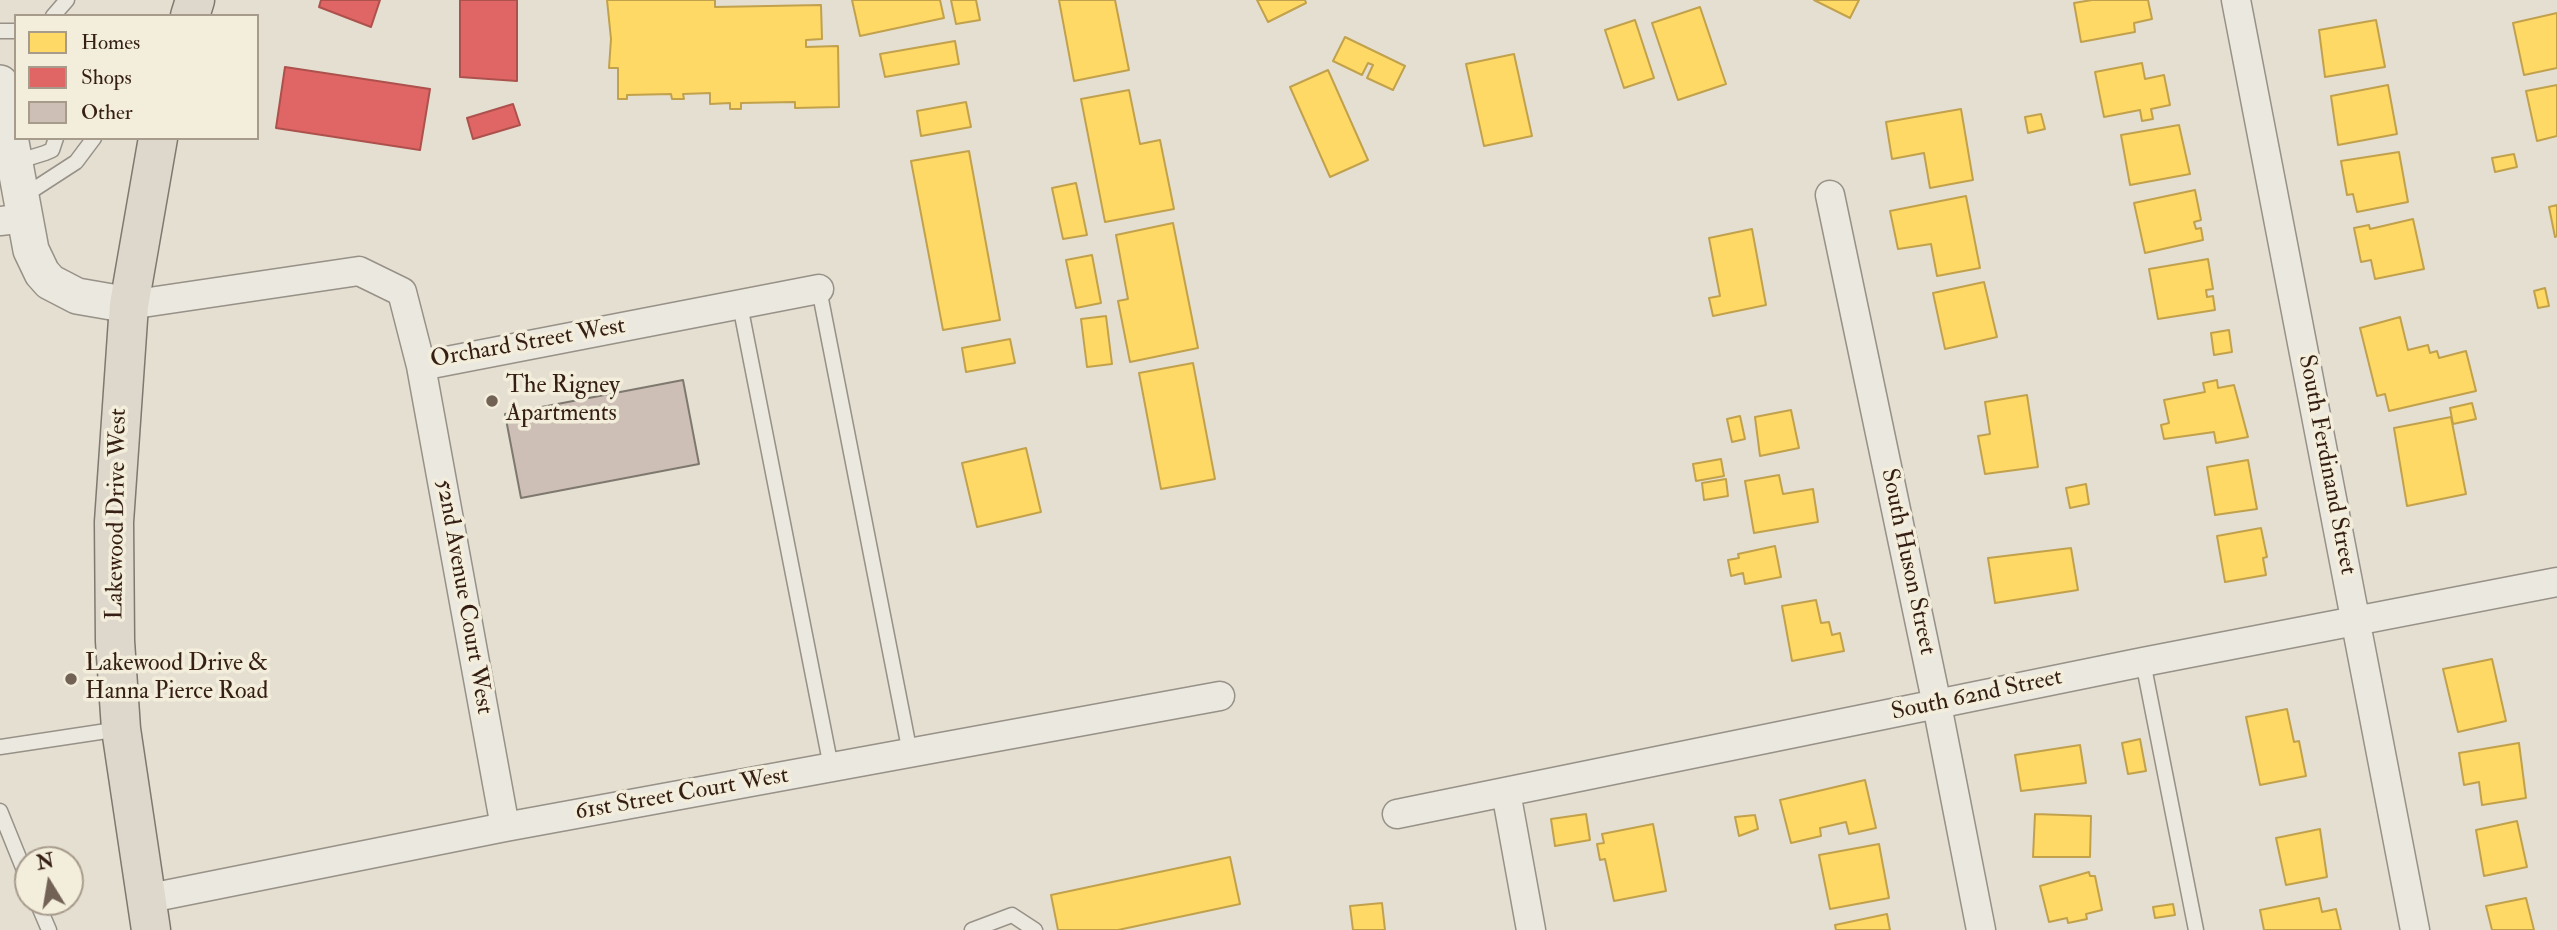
<!DOCTYPE html>
<html>
<head>
<meta charset="utf-8">
<style>
  body { margin:0 }
  #map { position:relative; width:2557px; height:930px; overflow:hidden; background:#e4dfd1; font-family:"IM FELL Double Pica",serif }
  canvas { display:block }
  .legend { position:absolute; left:14px; top:14px; width:245px; height:126px; box-sizing:border-box; background:#f3eddc; border:2px solid #a79b8c; margin:0; padding:9px 12px; list-style:none; font-size:21px; color:#351f14 }
  .legend li { display:flex; align-items:center; gap:14px; height:35px }
  .legend b { width:35px; border:2px solid #a79b8c }
  .north { position:absolute; left:14px; top:846px; width:70px; height:70px; box-sizing:border-box; background:#f3eddc; border:2px solid #a79b8c; border-radius:50%; rotate:349deg; font-size:19px; font-weight:700; line-height:28px; text-align:center; color:#351f14 }
  .north::after { content:''; display:block; margin:auto; width:24px; height:32px; background:#726256; clip-path:polygon(50% 0,100% 100%,50% 72%,0 100%) }
</style>
</head>
<body>
<div id="map">
<canvas width="2557" height="930"></canvas>
<ul class="legend">
<li><b style="height:19px;background:#ffd966"></b>Homes</li>
<li><b style="height:19px;background:#e06666"></b>Shops</li>
<li><b style="height:19px;background:#cdbfb5"></b>Other</li>
</ul>
<div class="north">N</div>
</div>
<script>
const context = document.querySelector('canvas').getContext('2d');
context.lineJoin = 'round';
function fill(path, color) { context.fillStyle = color; context.fill(path, 'evenodd'); }
const toPath = rows => new Path2D(rows.map(r => 'M' + r).join(''));
function stroke(path, color, width, dash) { context.strokeStyle = color; context.lineWidth = width; context.lineCap = dash ? 'butt' : 'round'; context.setLineDash(dash || []); context.stroke(path); }
function label(font, color, halo, rows, align = 'center') {
  context.font = font + ' "IM FELL Double Pica",serif'; context.lineWidth = 7; context.setLineDash([]); context.textBaseline = 'middle'; context.strokeStyle = halo; context.fillStyle = color; for (const [text, x, y, turn = 0] of rows) {
    context.save(); context.translate(x, y); context.rotate((+turn || 0) * Math.PI / 180); context.textAlign = isNaN(turn) ? turn : align; if (halo) context.strokeText(text, 0, 0); context.fillText(text, 0, 0); context.restore();
  }
}
const homes = toPath([
  [607,0,715,0,715,7,821,5,822,39,806,40,806,47,838,46,839,107,795,108,795,102,741,103,741,109,730,109,730,103,710,104,710,93,683,94,684,99,672,99,671,94,627,95,627,99,618,99,618,68,609,68,611,39,607,0],
  [852,0,940,0,944,18,860,36,852,0],
  [951,0,976,0,980,20,956,24,951,0],
  [1059,0,1115,0,1129,70,1074,81,1059,0],
  [1257,0,1305,0,1306,3,1268,22,1257,0],
  [1814,0,1859,0,1850,18,1814,0],
  [2092,0,2148,0,2152,19,2134,23,2135,32,2081,42,2074,3,2092,0],
  [1700,7,1726,84,1678,100,1652,23,1700,7],
  [2557,13,2557,68,2524,75,2513,23,2557,13],
  [1635,20,1654,78,1624,88,1605,30,1635,20],
  [2376,20,2385,67,2325,77,2319,30,2376,20],
  [1345,37,1405,66,1393,90,1367,78,1373,65,1368,63,1362,75,1333,61,1345,37],
  [955,41,959,64,885,77,880,54,955,41],
  [1514,54,1532,136,1484,146,1466,64,1514,54],
  [2142,63,2145,79,2164,75,2170,105,2151,109,2153,119,2142,121,2140,110,2104,117,2095,72,2142,63],
  [1328,70,1368,160,1330,177,1290,87,1328,70],
  [2388,85,2397,134,2338,145,2331,96,2388,85],
  [2557,85,2557,136,2537,141,2526,91,2557,85],
  [1129,90,1140,144,1160,140,1174,209,1105,222,1081,99,1129,90],
  [966,102,971,127,921,136,917,111,966,102],
  [1961,109,1973,180,1930,188,1924,153,1892,159,1886,122,1961,109],
  [2041,114,2045,129,2028,133,2025,117,2041,114],
  [2179,125,2190,174,2130,185,2121,135,2179,125],
  [969,151,1000,320,943,330,911,161,969,151],
  [2399,152,2408,202,2357,212,2353,194,2347,195,2341,161,2399,152],
  [2514,154,2517,167,2495,172,2492,158,2514,154],
  [1076,183,1087,235,1063,239,1052,188,1076,183],
  [2195,190,2201,220,2194,222,2196,229,2201,228,2203,240,2145,253,2134,203,2195,190],
  [1966,196,1980,268,1937,276,1931,244,1898,249,1890,211,1966,196],
  [2557,205,2557,236,2555,237,2549,207,2557,205],
  [2413,219,2424,269,2375,279,2371,260,2361,262,2354,228,2369,225,2370,229,2413,219],
  [1173,223,1198,348,1130,362,1118,301,1128,299,1116,235,1173,223],
  [1752,229,1766,305,1713,316,1709,298,1720,296,1709,238,1752,229],
  [1092,255,1101,303,1076,308,1066,260,1092,255],
  [2208,259,2213,289,2206,290,2207,297,2213,296,2215,310,2158,319,2149,269,2208,259],
  [1984,282,1997,337,1945,349,1933,293,1984,282],
  [2545,288,2549,306,2538,308,2534,291,2545,288],
  [1106,316,1112,364,1087,367,1081,319,1106,316],
  [2400,317,2408,350,2428,345,2430,353,2437,351,2439,358,2466,351,2476,391,2389,411,2385,394,2377,396,2360,328,2400,317],
  [2229,330,2232,352,2214,355,2211,333,2229,330],
  [1010,339,1015,363,966,372,962,348,1010,339],
  [1193,363,1215,479,1161,489,1139,373,1193,363],
  [2217,380,2218,388,2234,385,2248,437,2216,443,2214,432,2164,439,2161,425,2169,423,2164,400,2205,392,2203,383,2217,380],
  [2027,395,2038,467,1985,474,1978,436,1990,434,1985,402,2027,395],
  [2472,403,2476,419,2453,424,2450,408,2472,403],
  [1791,410,1799,448,1760,456,1755,417,1791,410],
  [1740,416,1745,439,1732,442,1727,419,1740,416],
  [2451,417,2466,494,2407,506,2394,428,2451,417],
  [1026,448,1041,512,977,527,962,463,1026,448],
  [1721,459,1724,476,1696,481,1693,464,1721,459],
  [2248,460,2257,509,2215,515,2207,467,2248,460],
  [1779,475,1783,494,1813,489,1818,522,1754,533,1745,481,1779,475],
  [1726,479,1728,496,1704,500,1702,483,1726,479],
  [2086,484,2089,504,2070,508,2066,488,2086,484],
  [2261,528,2267,557,2263,558,2266,575,2225,582,2217,536,2261,528],
  [1775,546,1781,577,1745,584,1743,573,1731,576,1728,560,1739,558,1738,554,1775,546],
  [2071,548,2078,590,1995,603,1988,558,2071,548],
  [1816,600,1821,623,1829,622,1832,635,1840,633,1844,651,1792,661,1782,606,1816,600],
  [2492,659,2506,721,2458,732,2443,669,2492,659],
  [2287,709,2294,742,2299,741,2306,776,2260,785,2246,717,2287,709],
  [2140,739,2146,771,2128,774,2122,743,2140,739],
  [2519,743,2526,798,2482,805,2479,782,2464,785,2459,753,2519,743],
  [2080,745,2086,783,2021,791,2015,755,2080,745],
  [1865,780,1876,828,1849,834,1846,822,1820,828,1821,836,1791,843,1780,800,1865,780],
  [1586,814,1590,840,1555,846,1551,819,1586,814],
  [2035,814,2091,816,2090,857,2033,857,2035,814],
  [1755,815,1758,829,1739,836,1735,817,1755,815],
  [2517,821,2527,867,2484,876,2476,830,2517,821],
  [1653,824,1666,891,1614,901,1605,859,1600,860,1597,844,1604,843,1602,834,1653,824],
  [2320,829,2327,877,2286,885,2276,838,2320,829],
  [1879,844,1889,898,1830,909,1819,855,1879,844],
  [1230,857,1240,904,1118,930,1058,930,1051,895,1230,857],
  [2089,872,2090,876,2095,876,2102,910,2086,914,2087,919,2068,923,2067,918,2049,922,2040,886,2089,872],
  [2319,898,2322,912,2336,909,2341,930,2264,930,2260,910,2319,898],
  [2526,898,2534,930,2492,930,2486,906,2526,898],
  [1382,903,1385,930,1353,930,1350,906,1382,903],
  [2173,904,2175,915,2155,918,2153,907,2173,904],
  [1887,914,1890,930,1836,930,1835,925,1887,914]
]);
fill(homes, '#ffd966');
stroke(homes, '#c2a14d', 2);
const shops = toPath([
  [321,0,380,0,371,27,319,7,321,0],
  [460,0,517,0,517,81,460,77,460,0],
  [285,67,430,89,420,150,276,128,285,67],
  [513,104,520,125,473,139,467,118,513,104]
]);
fill(shops, '#e06666');
stroke(shops, '#ad514d', 2);
const building = toPath([
  [683,380,699,464,521,498,505,414,683,380]
]);
fill(building, '#cdbfb5');
stroke(building, '#7e786f', 2);
const service = toPath([
  [53,16,67,0],
  [0,31,16,31],
  [16,162,45,153,52,150,56,138],
  [22,197,76,162,94,138],
  [819,289,910,753],
  [740,305,831,767],
  [2143,662,2196,930],
  [0,747,120,729],
  [0,811,28,880],
  [37,902,49,930],
  [972,930,1012,915,1035,930]
]);
const minor = toPath([
  [2236,0,2415,930],
  [1830,195,1937,705,1981,930],
  [0,221,25,218],
  [129,305,359,271,402,292,421,366,819,289],
  [421,366,505,827],
  [1506,792,1531,930],
  [1397,814,2143,662,2557,582],
  [145,899,505,827,1220,696]
]);
const tertiary = toPath([
  [0,83,31,250,42,273,50,282,77,296,129,305]
]);
const primary = toPath([
  [190,16,195,0],
  [151,930,121,729,115,641,114,522,129,305,158,138]
]);
stroke(service, '#979188', 17);
stroke(minor, '#979188', 31);
stroke(tertiary, '#979188', 38);
stroke(primary, '#7e786f', 41);
stroke(service, '#ebe8e0', 14);
stroke(minor, '#ebe8e0', 28);
stroke(tertiary, '#ebe8e0', 35);
stroke(primary, '#ded7cb', 38);
for (const [x, y, r, color] of [
  [492,401,7,"#726256"],
  [71,679,7,"#726256"]
]) { const dot = new Path2D(); dot.arc(x, y, r, 0, 2 * Math.PI); context.fillStyle = color; context.fill(dot); stroke(dot, '#f3eddc', 2.5); }
label('24px', '#351f14', '#f3eddc', [
  ["Orchard Street West",528,344,-10],
  ["South Ferdinand Street",2326,465,79],
  ["Lakewood Drive West",118,514,-89],
  ["South Huson Street",1907,562,78],
  ["52nd Avenue Court West",463,597,80],
  ["South 62nd Street",1977,696,-12],
  ["61st Street Court West",682,795,-10]
]);
label('24px', '#351f14', '#f3eddc', [
  ["The Rigney",506,387],
  ["Apartments",506,415],
  ["Lakewood Drive &",85,665],
  ["Hanna Pierce Road",85,693]
], 'left');
</script>
</body>
</html>
